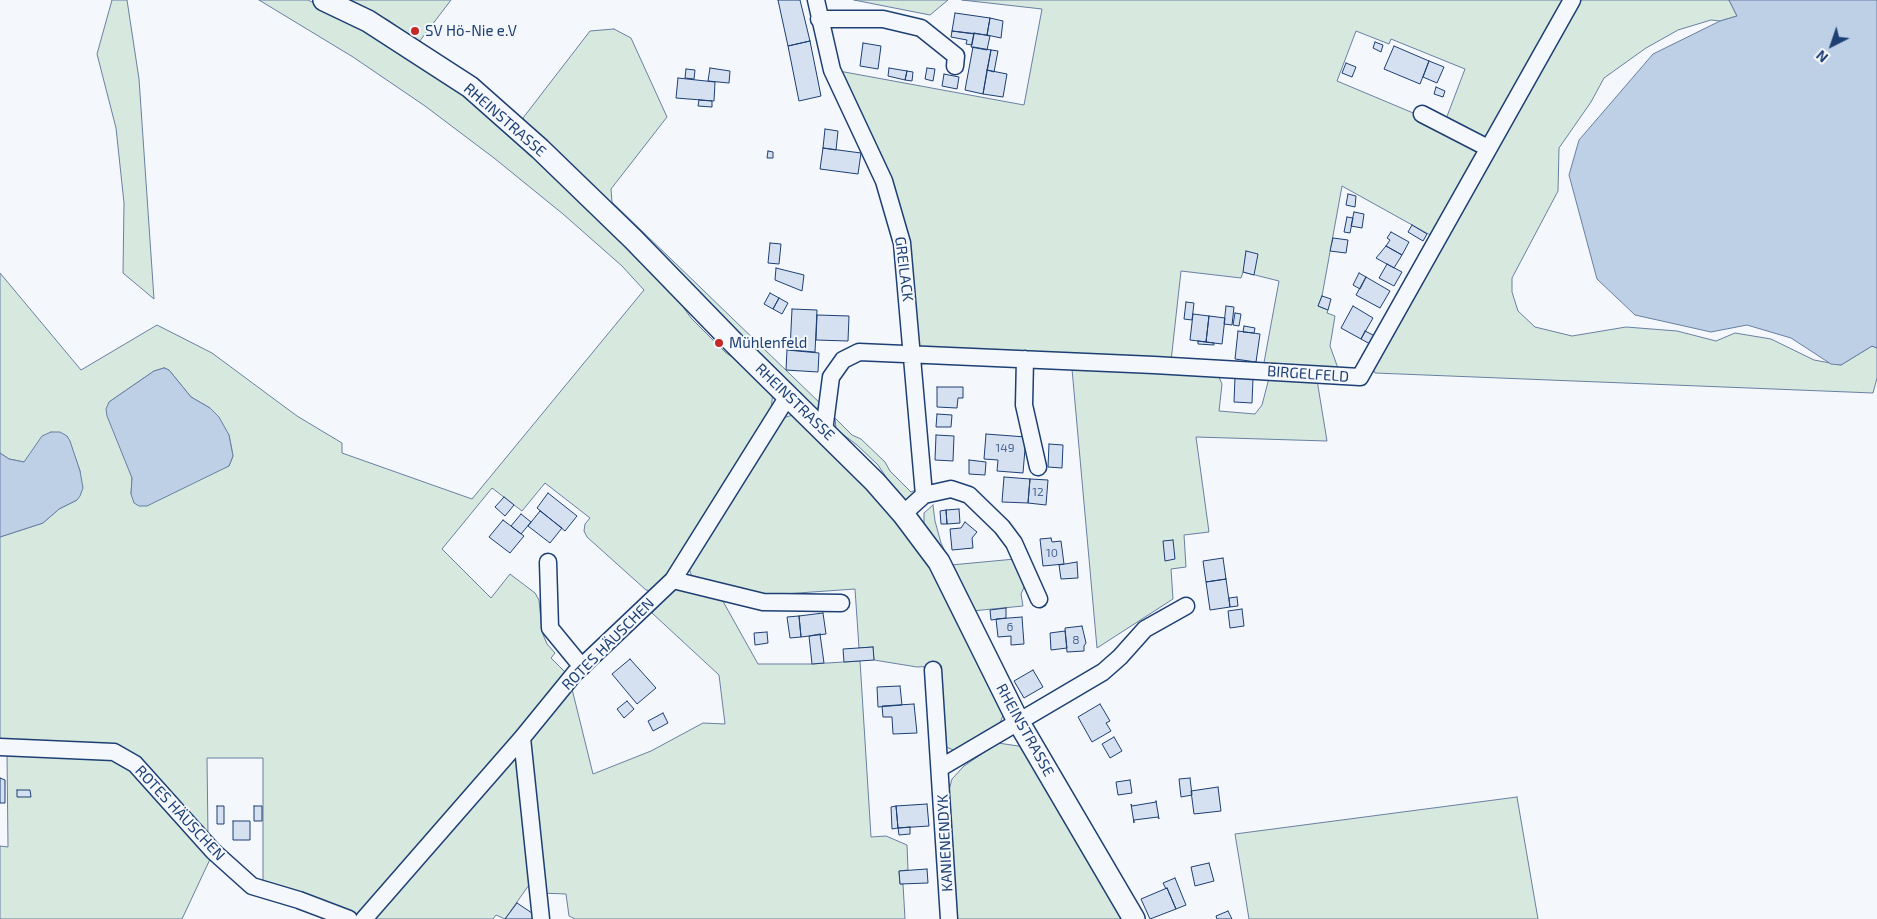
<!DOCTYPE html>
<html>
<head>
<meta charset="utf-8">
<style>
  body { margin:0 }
  #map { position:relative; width:1877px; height:919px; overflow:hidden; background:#f4f7fb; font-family:"Exo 2",sans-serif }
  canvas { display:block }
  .north { position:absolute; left:1807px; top:20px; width:50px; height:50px; -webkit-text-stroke:4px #f4f7fb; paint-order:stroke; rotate:221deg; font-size:14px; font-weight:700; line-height:20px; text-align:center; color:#1d3f73 }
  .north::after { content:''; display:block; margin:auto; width:18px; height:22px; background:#1d3f73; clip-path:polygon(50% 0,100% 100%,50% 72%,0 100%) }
</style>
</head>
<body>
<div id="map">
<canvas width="1877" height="919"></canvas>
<div class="north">N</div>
</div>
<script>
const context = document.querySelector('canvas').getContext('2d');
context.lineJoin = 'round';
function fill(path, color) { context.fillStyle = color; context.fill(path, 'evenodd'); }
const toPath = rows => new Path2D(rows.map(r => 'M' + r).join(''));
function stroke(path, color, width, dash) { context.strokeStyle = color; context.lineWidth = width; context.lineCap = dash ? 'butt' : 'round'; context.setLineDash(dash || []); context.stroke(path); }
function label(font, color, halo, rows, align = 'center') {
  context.font = font + ' "Exo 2",sans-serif'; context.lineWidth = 4; context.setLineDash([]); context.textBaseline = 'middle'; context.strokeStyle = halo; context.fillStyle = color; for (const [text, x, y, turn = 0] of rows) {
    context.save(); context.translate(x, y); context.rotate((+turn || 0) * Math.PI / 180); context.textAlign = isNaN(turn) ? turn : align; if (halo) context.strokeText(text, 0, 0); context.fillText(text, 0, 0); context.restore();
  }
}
const green = toPath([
  [112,0,127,0,139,79,154,299,123,273,124,203,116,128,97,54,112,0],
  [259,0,308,0,328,10,421,65,473,102,544,164,671,290,691,318,725,352,753,372,773,391,771,411,678,560,652,591,646,590,587,537,584,531,585,524,590,518,545,483,522,511,492,488,442,549,491,598,510,574,535,593,539,600,542,632,547,644,555,653,551,658,567,674,356,915,263,884,263,758,207,758,208,836,138,760,0,742,0,537,43,523,59,509,77,500,80,471,67,436,24,462,9,459,0,453,0,273,81,370,157,325,212,353,297,416,342,443,342,453,472,499,644,290,622,266,563,214,494,158,425,106,353,57,259,0],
  [164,368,169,370,191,397,210,408,229,435,233,456,229,466,131,494,132,478,109,402,154,371,164,368],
  [346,0,451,0,419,42,388,20,346,0],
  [854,0,948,0,930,15,854,0],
  [962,0,1566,0,1487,138,1481,137,1446,119,1465,69,1391,39,1389,44,1356,31,1337,81,1418,115,1475,144,1478,153,1432,236,1342,186,1322,296,1318,306,1328,310,1327,313,1335,316,1330,346,1339,371,1263,368,1279,281,1243,272,1241,278,1181,271,1171,361,920,350,908,240,839,71,1024,105,1042,9,962,0],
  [1580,0,1729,0,1737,16,1720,21,1711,20,1678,30,1646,48,1604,78,1591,102,1559,148,1558,191,1512,278,1512,292,1518,311,1535,327,1572,336,1626,327,1677,331,1716,341,1735,333,1771,339,1814,360,1841,365,1872,346,1877,348,1877,378,1873,393,1375,373,1372,367,1580,0],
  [614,29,631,38,667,117,611,189,612,202,822,405,813,411,526,126,523,118,590,31,614,29],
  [1072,369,1218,375,1222,384,1219,411,1255,414,1262,405,1269,378,1317,380,1327,441,1196,437,1209,532,1184,535,1186,567,1171,569,1173,599,1097,648,1072,369],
  [796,414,874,491,929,561,1005,710,1000,723,956,751,941,745,937,666,917,667,874,660,873,647,859,648,855,589,755,596,693,579,689,569,783,418,796,414],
  [835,418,852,435,861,439,885,462,890,471,911,492,918,489,910,501,900,498,878,465,857,445,836,429,835,418],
  [933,505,935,521,941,543,951,565,1015,559,1025,585,1021,594,1023,606,972,611,924,528,924,513,933,505],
  [677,584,720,596,758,664,811,664,860,661,871,837,886,836,907,845,908,870,899,871,900,884,903,884,905,919,575,919,569,916,566,894,541,893,528,740,572,689,593,774,651,751,703,723,725,724,719,675,652,613,677,584],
  [998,743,1025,747,1125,919,952,919,945,805,952,779,964,766,998,743],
  [7,752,121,759,212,855,182,919,0,919,0,846,8,847,7,752],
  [514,756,521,760,531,882,505,919,496,915,493,919,372,919,514,756],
  [1517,797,1538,919,1249,919,1235,834,1517,797]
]);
fill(green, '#d7e8df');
stroke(green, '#687fa3', 1);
const water = toPath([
  [1729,0,1877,0,1877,348,1872,346,1841,365,1831,364,1791,338,1747,325,1711,332,1635,315,1597,279,1569,175,1579,140,1653,54,1720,21,1737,16,1729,0],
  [164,368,169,370,191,397,210,408,219,417,229,435,233,456,229,466,147,506,139,506,134,503,131,494,132,478,107,416,106,409,109,402,154,371,164,368],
  [51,432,60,432,67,436,70,441,80,471,83,488,80,496,77,500,59,509,43,523,0,537,0,453,9,459,24,462,42,436,51,432]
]);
fill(water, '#bed0e5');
stroke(water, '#687fa3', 1);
const building = toPath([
  [778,0,800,0,810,41,788,46,778,0],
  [955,13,990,18,987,35,952,31,955,13],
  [990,18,1003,21,1001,38,987,35,990,18],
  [952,31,974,34,972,45,966,44,967,40,951,37,952,31],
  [974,33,990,36,987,50,971,47,974,33],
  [810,41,821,96,799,101,788,46,810,41],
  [1375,42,1383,45,1381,52,1373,48,1375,42],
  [863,43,881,46,878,69,860,66,863,43],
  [1394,46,1429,61,1420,84,1384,69,1394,46],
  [973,47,991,50,983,94,965,90,973,47],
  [991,50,998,51,994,72,987,70,991,50],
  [1429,61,1444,67,1437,83,1423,77,1429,61],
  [1346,63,1356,67,1352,77,1342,73,1346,63],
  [710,68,730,71,729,83,708,81,710,68],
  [889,68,907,71,905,80,888,76,889,68],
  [927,68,935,69,933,81,925,79,927,68],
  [686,69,695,70,694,79,685,78,686,69],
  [987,70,1007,74,1003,97,983,94,987,70],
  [907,71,913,72,912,81,905,80,907,71],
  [944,74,959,77,957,89,942,86,944,74],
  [678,78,715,82,714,101,676,98,678,78],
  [1436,87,1445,91,1443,97,1434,94,1436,87],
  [699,100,712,101,712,107,698,106,699,100],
  [825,129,838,131,836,150,823,148,825,129],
  [823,148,861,153,858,174,820,169,823,148],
  [768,151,773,152,773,158,767,158,768,151],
  [1348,194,1356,196,1355,207,1346,205,1348,194],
  [1354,212,1364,214,1362,228,1351,226,1354,212],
  [1347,217,1353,218,1350,233,1344,232,1347,217],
  [1412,225,1427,234,1423,241,1408,232,1412,225],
  [1391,232,1409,242,1402,255,1386,246,1390,240,1387,238,1391,232],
  [1333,238,1348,240,1346,253,1330,251,1333,238],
  [770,243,781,244,779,264,768,263,770,243],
  [1386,246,1402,255,1394,268,1376,258,1386,246],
  [1246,251,1258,254,1254,275,1243,272,1246,251],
  [1387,264,1402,272,1394,286,1379,278,1387,264],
  [776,268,804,275,802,291,775,280,776,268],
  [1359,273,1366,277,1360,289,1353,285,1359,273],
  [1366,277,1390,291,1380,308,1356,295,1366,277],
  [770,293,779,298,773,309,764,304,770,293],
  [1322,296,1331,299,1328,310,1318,306,1322,296],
  [779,298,788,303,782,314,773,309,779,298],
  [1186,302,1194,303,1192,320,1184,319,1186,302],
  [1226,306,1234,307,1232,325,1224,324,1226,306],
  [1353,306,1373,318,1361,339,1341,328,1353,306],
  [792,309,817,310,815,352,790,350,792,309],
  [1235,313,1241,314,1239,326,1233,325,1235,313],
  [1193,314,1209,316,1206,342,1190,340,1193,314],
  [817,315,849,316,848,341,816,340,817,315],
  [1209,316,1225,318,1222,344,1206,342,1209,316],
  [1244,326,1255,328,1254,333,1243,332,1244,326],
  [1238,331,1260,334,1256,362,1235,359,1238,331],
  [1365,331,1375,336,1370,344,1361,339,1365,331],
  [1198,341,1214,343,1214,345,1198,344,1198,341],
  [787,350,819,353,818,372,786,370,787,350],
  [1235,377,1253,378,1252,403,1234,402,1235,377],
  [937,387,963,387,963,398,958,398,957,408,937,407,937,387],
  [937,414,952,415,951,427,936,427,937,414],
  [986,434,1026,437,1023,473,997,471,998,460,984,459,986,434],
  [936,435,954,436,953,461,935,460,936,435],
  [1049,444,1063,445,1062,468,1048,467,1049,444],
  [969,460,986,462,985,475,969,474,969,460],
  [1004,477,1030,479,1028,503,1002,502,1004,477],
  [1030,479,1048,480,1046,505,1028,503,1030,479],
  [548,493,577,516,565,531,537,508,548,493],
  [504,497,514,505,505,516,495,507,504,497],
  [959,509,960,523,947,524,946,510,959,509],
  [946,510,947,524,941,524,940,511,946,510],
  [540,511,562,528,550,543,528,526,540,511],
  [521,514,531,522,521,534,511,526,521,514],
  [503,520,524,536,510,553,489,537,503,520],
  [965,522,977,532,972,538,973,548,952,550,950,529,961,528,965,522],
  [1051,538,1052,542,1061,541,1064,564,1043,566,1040,539,1051,538],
  [1173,540,1175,559,1165,561,1163,541,1173,540],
  [1223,558,1226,579,1206,582,1203,561,1223,558],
  [1077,562,1078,578,1061,579,1059,565,1077,562],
  [1226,579,1230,607,1210,610,1206,582,1226,579],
  [1237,597,1238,606,1230,607,1229,598,1237,597],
  [1006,608,1006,618,991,620,990,610,1006,608],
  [1242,609,1244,626,1230,628,1228,611,1242,609],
  [823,613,826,634,801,637,799,616,823,613],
  [799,616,801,637,790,638,787,617,799,616],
  [1022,617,1024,644,1011,645,1011,636,998,637,996,619,1022,617],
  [1082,626,1086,643,1084,646,1084,651,1067,652,1065,628,1082,626],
  [1065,631,1067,648,1051,650,1050,633,1065,631],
  [767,632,768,643,755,645,754,633,767,632],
  [820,634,824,663,812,664,809,636,820,634],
  [873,647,874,660,844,662,843,649,873,647],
  [630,659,656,688,637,704,612,674,630,659],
  [1033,670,1043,687,1024,698,1014,681,1033,670],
  [900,686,902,705,878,707,877,687,900,686],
  [627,701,634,709,624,718,617,709,627,701],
  [914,704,917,733,893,734,892,717,883,717,882,706,914,704],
  [1100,704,1110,721,1106,723,1111,731,1092,742,1078,717,1100,704],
  [663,713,668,723,653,731,648,721,663,713],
  [1114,737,1122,751,1110,758,1102,744,1114,737],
  [0,778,5,780,5,803,0,803,0,778],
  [1190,778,1192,795,1181,797,1179,779,1190,778],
  [1130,780,1132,793,1118,795,1116,782,1130,780],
  [1218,787,1221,811,1194,814,1191,791,1218,787],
  [17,790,30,790,31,797,17,797,17,790],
  [1156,801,1159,819,1158,817,1134,820,1134,823,1131,804,1132,806,1156,802,1156,801],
  [927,804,929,826,898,828,896,806,927,804],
  [217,806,224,806,224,824,217,824,217,806],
  [254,806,262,806,262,821,254,821,254,806],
  [896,806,898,828,892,829,891,807,896,806],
  [233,821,250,821,250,840,233,840,233,821],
  [910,827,910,834,899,835,898,828,910,827],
  [1209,863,1214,881,1195,886,1191,867,1209,863],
  [927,869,928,883,900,884,899,871,927,869],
  [1175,878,1186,905,1176,909,1167,888,1166,889,1163,883,1175,878],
  [1167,888,1176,909,1150,919,1141,899,1167,888],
  [517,903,535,915,532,919,505,919,517,903],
  [1228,911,1232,919,1217,919,1216,916,1228,911]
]);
fill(building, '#d5e0f0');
stroke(building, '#1d3f73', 1);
const minor = toPath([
  [816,0,832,70,884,181,902,243,924,495,903,514],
  [819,19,883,19,921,28,956,56,955,66],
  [1422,114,1488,148],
  [1025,359,1024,405,1038,467],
  [824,431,831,377,843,360,859,352,1154,365,1360,377,1572,0],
  [924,495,951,489,969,495,1002,527,1014,543,1039,599],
  [548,562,550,628,582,667],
  [673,580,763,602,841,603],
  [933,670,949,919],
  [522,738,541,919],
  [0,747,114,752,135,764,213,851,252,886,299,900,349,919],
  [940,768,1103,672,1120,657,1145,629,1186,606],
  [364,919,522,738,575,673,673,580,788,396]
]);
const major = toPath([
  [324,0,368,21,470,87,540,149,633,239,734,343,875,482,903,514,939,562,1018,721,1134,919]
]);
stroke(minor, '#1d3f73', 19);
stroke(major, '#1d3f73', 24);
stroke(minor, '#f4f7fb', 16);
stroke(major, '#f4f7fb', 21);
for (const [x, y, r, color] of [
  [415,31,5,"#c62828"],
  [719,343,5,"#c62828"]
]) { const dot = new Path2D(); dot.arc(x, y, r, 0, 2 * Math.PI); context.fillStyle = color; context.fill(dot); stroke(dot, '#f4f7fb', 2); }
label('12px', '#4b6792', null, [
  ["149",1005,448],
  ["12",1038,492],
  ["10",1052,553],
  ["6",1010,627],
  ["8",1076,640]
]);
label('15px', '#1d3f73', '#f4f7fb', [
  ["SV Hö-Nie e.V",425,31],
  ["Mühlenfeld",729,343]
], 'left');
label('15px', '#1d3f73', '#f4f7fb', [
  ["RHEINSTRASSE",505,120,41],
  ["GREILACK",904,269,83],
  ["BIRGELFELD",1308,374,4],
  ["RHEINSTRASSE",795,402,44],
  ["ROTES HÄUSCHEN",608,644,-45],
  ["RHEINSTRASSE",1025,730,61],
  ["ROTES HÄUSCHEN",180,813,47],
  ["KANIENENDYK",945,843,-93]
]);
</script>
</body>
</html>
